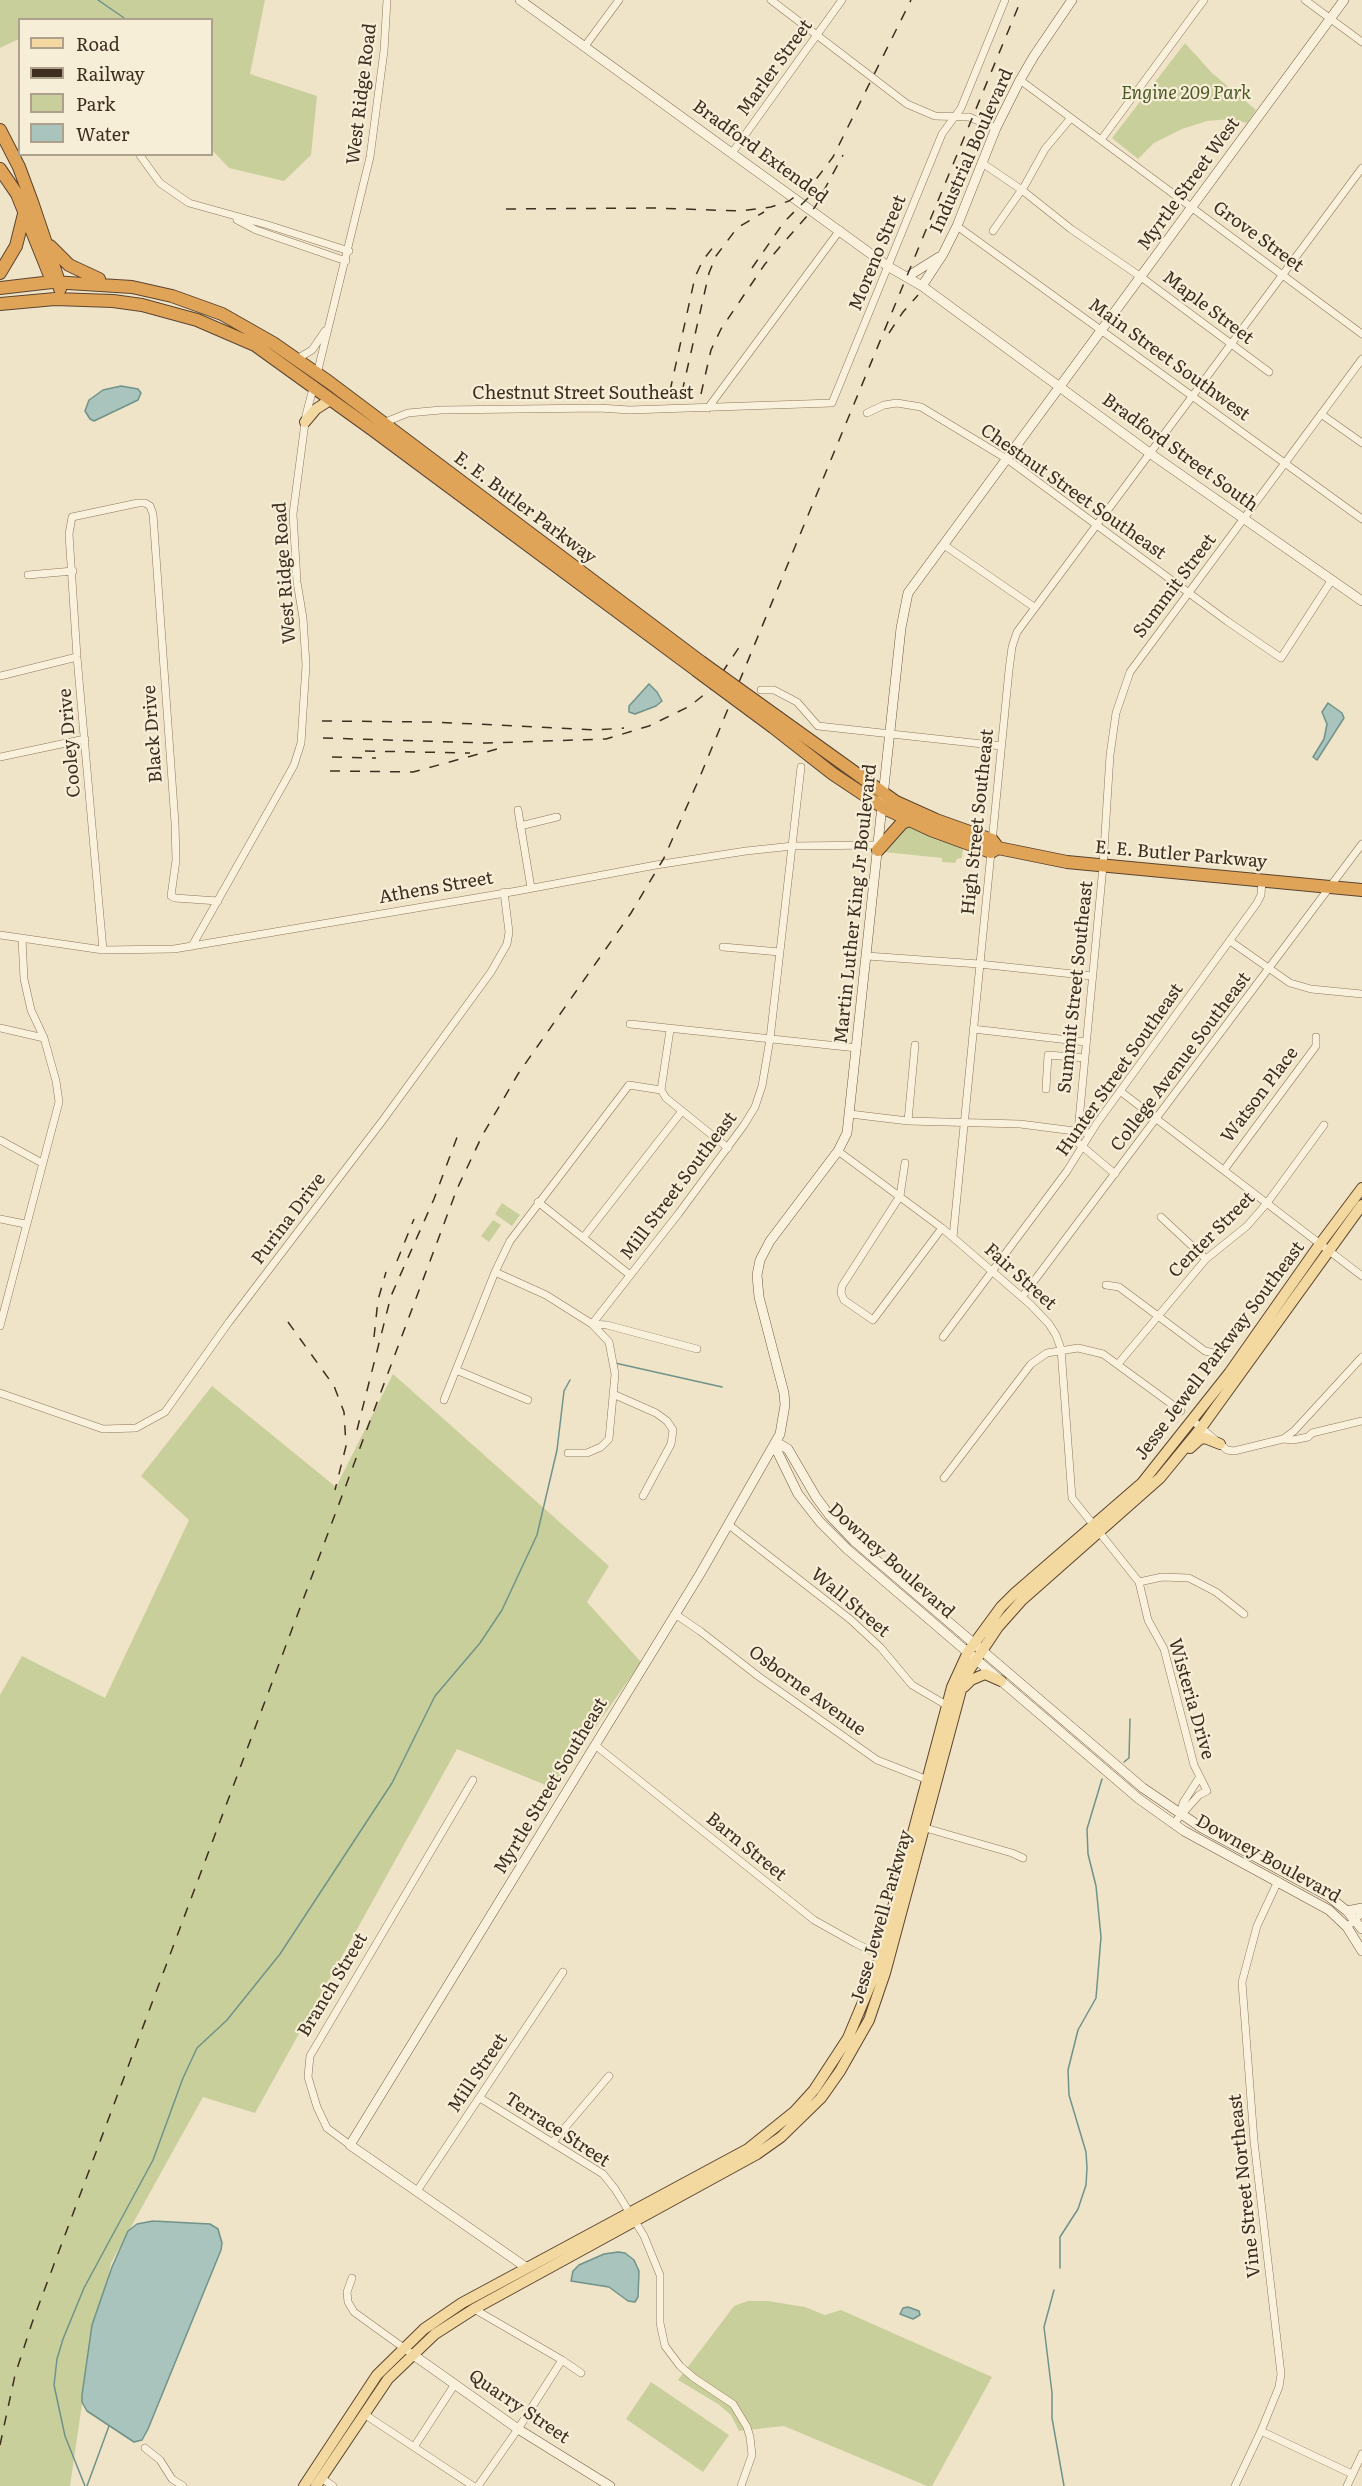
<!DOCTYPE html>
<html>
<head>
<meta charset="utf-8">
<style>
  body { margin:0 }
  #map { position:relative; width:1362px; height:2486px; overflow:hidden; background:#f0e4c8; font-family:Literata,serif }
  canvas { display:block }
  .legend { position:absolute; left:18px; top:18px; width:195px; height:138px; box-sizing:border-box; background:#f7eed8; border:2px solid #ada18e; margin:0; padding:8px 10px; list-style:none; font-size:18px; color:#3d2e20 }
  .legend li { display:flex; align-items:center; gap:12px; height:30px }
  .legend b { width:30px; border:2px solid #ada18e }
</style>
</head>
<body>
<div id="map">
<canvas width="1362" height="2486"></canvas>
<ul class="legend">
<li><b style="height:8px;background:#f3d9a0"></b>Road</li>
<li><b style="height:8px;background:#3d2e20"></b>Railway</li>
<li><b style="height:16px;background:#c9cf9b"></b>Park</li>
<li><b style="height:16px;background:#a9c4bc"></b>Water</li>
</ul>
</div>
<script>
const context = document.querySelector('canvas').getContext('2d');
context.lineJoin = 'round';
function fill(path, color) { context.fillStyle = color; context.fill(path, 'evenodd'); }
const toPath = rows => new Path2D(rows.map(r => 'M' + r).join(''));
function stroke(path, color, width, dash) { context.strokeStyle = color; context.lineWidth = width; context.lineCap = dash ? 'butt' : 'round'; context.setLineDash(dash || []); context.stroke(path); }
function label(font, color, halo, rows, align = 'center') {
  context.font = font + ' Literata,serif'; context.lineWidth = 4.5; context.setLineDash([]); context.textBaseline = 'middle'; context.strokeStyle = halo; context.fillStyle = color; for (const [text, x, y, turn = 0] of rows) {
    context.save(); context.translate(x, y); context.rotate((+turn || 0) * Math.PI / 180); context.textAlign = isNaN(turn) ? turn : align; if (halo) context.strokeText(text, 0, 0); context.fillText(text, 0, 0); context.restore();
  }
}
fill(toPath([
  [0,0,265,0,250,74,317,96,311,155,284,181,229,168,212,150,212,20,20,20,19,39,0,48],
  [1185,43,1211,72,1256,110,1247,123,1231,119,1207,121,1182,129,1154,143,1138,159,1112,138],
  [909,825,963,847,962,858,957,859,955,863,942,862,942,858,884,852,900,829],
  [502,1203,520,1215,512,1226,495,1214],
  [493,1220,501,1225,489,1242,481,1236],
  [393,1374,609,1566,587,1602,641,1662,553,1788,457,1749,255,2113,203,2097,111,2263,81,2411,70,2486,0,2486,0,1695,22,1656,105,1698,189,1520,141,1476,212,1386,336,1487],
  [748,2301,768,2301,805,2307,825,2315,841,2310,992,2377,932,2486,927,2486,784,2426,739,2431,731,2415,718,2404,678,2380,734,2306],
  [651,2382,729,2435,703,2472,626,2419]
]), '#c9cf9b');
const water = toPath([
  [121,386,138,389,141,393,138,400,94,421,90,419,85,411,89,400,103,390,121,386],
  [649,684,657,692,662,701,656,706,635,714,629,712,629,706,649,684],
  [1328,703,1342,713,1344,718,1317,760,1313,757,1324,739,1327,724,1322,712,1328,703],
  [153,2221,210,2224,218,2229,222,2243,221,2250,148,2429,142,2440,134,2442,87,2411,82,2402,82,2395,92,2325,112,2267,128,2231,137,2224,153,2221],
  [618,2252,625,2253,634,2260,639,2271,638,2297,635,2302,628,2301,609,2287,571,2281,573,2271,579,2265,604,2254,618,2252],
  [908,2307,919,2311,920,2315,913,2319,900,2314,903,2308,908,2307]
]);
fill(water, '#a9c4bc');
stroke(water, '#6f938a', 1.5);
stroke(toPath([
  [98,0,127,20],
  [615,1363,722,1387],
  [1124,1762,1129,1758,1130,1719],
  [1060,2268,1060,2237,1078,2209,1086,2185,1087,2168,1086,2152,1069,2095,1068,2070,1078,2030,1096,1998,1101,1937,1096,1886,1088,1854,1087,1829,1102,1779],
  [1054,2290,1044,2327,1052,2393,1052,2418,1064,2486],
  [85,2486,65,2436,54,2385,57,2359,63,2339,84,2288,153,2160,183,2078,197,2048,227,2020,280,1954,392,1783,435,1696,480,1643,502,1610,537,1535,557,1450,564,1391,570,1380],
  [87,2486,109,2426]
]), '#6f938a', 1.5);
const street = toPath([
  [771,0,907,104,935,116,969,117,996,128],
  [1305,0,1362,42],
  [585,46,619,0],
  [1020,80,1362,334],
  [1101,140,1204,0],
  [732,153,842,0],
  [139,154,160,183,189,203,268,225,349,251],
  [982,163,1022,190,1071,229,1141,277,1269,372],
  [237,220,256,230,346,261],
  [957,226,1362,519],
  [993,231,1025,185,1045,149,1070,119],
  [297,359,312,350,325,331],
  [317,374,370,157,384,51,387,0],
  [708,408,840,230],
  [867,413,884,405,897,403,921,407,1007,459,1227,621,1281,658,1331,581],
  [1321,414,1362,443],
  [383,423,408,413,441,410,599,408,630,410,832,403,942,134,961,108,1005,0],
  [944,545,1034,607],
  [28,575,73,571],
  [0,676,77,657],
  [761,690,774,690,797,702,818,726,1001,746],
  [0,757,85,739],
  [518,810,531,888],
  [520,826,557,817],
  [0,935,103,950,174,949,517,891,656,865,746,851,793,846,878,845],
  [1230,941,1290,983,1311,989,1362,994],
  [192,946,283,785,294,765,301,743,306,665,303,618,297,582,293,514,306,415,314,385],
  [723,947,780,952],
  [103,950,77,657,69,534,72,517,138,503,145,503,150,506,153,514,175,823,176,860,171,896,175,898,218,901],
  [867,956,979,964,1092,976],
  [630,1024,857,1048],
  [0,1028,44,1038],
  [973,1029,1086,1042],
  [1046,1089,1048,1055,1085,1058],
  [661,1090,670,1030],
  [1120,1091,1362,1276],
  [850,1114,908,1121,1020,1124,1090,1133],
  [908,1121,915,1045],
  [0,1140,42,1163],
  [838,1151,942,1228,1031,1305,1049,1324,1056,1335,1061,1349,1072,1498,1139,1582,1148,1620,1164,1649,1194,1765,1207,1791,1199,1795,1173,1824],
  [905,1163,900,1196,842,1286,841,1293,844,1300,873,1320,942,1228],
  [1224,1170,1316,1046,1316,1037],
  [1115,1174,1077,1142,1103,866,1110,755,1116,713,1130,672,1362,359],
  [538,1202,630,1275],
  [1161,1217,1206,1259],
  [0,1219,25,1224],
  [953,1237,1009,670,1012,647,1017,632,1362,168],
  [583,1238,682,1111],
  [495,1272,546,1295,592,1324,609,1342,615,1374,609,1439,601,1447,587,1453,568,1453],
  [1106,1285,1119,1287,1205,1351,1218,1354],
  [1022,1297,1362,844],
  [592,1324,679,1213,744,1125,755,1107,762,1086,770,1039,801,767],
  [592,1324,607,1325,697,1349],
  [0,1326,59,1102,56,1081,44,1038,31,1010,24,979,22,939],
  [943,1337,1067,1171,1097,1123,1257,903,1261,895,1262,880],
  [1118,1364,1206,1259,1247,1226,1267,1203,1324,1125],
  [456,1370,528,1400],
  [0,1393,103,1429,136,1428,165,1412,229,1322,383,1120,491,972,507,944,509,932,504,892],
  [613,1394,656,1413,667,1421,673,1430,671,1444,643,1496],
  [444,1400,495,1272,510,1241,629,1085,661,1090,666,1098,728,1148],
  [1192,1420,1227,1450,1234,1451,1283,1439,1293,1440,1308,1437,1312,1433,1362,1421],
  [1283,1439,1294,1431,1362,1357],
  [944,1478,1031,1364,1047,1353,1078,1348,1103,1354,1181,1411],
  [729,1525,851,1620,881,1648,912,1685,948,1706],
  [1139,1582,1162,1577,1189,1578,1216,1592,1244,1614],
  [675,1614,700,1631,758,1676,877,1760,928,1780],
  [595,1745,814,1920,855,1943,882,1956],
  [1180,1815,1183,1803,1199,1778],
  [922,1827,1012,1853,1023,1858],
  [1347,1927,1362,1913],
  [480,2098,603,2174,615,2189,644,2236,660,2275,660,2323,665,2346,680,2366,694,2378,733,2404,747,2427,750,2437,752,2455,741,2486],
  [552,2143,609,2076],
  [350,2145,327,2128,317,2107,308,2077,310,2056,473,1780],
  [417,2191,563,1972],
  [352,2278,347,2292,348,2302,354,2312,408,2351],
  [474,2309,562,2360,581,2373],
  [364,2414,473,2486],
  [1261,2431,1352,2474],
  [414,2447,455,2384],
  [145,2448,160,2460,172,2479,183,2486],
  [321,2478,333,2486],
  [478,2486,518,2429,562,2360],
  [1235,2486,1261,2431,1279,2387,1281,2374,1254,2141,1242,1982,1257,1926,1278,1881],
  [1347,2486,1362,2454]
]);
const secondary = toPath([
  [520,0,889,267,922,286,1151,454,1362,601],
  [907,277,939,257],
  [922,286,943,254,957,226,996,128,1020,80,1034,56,1072,0],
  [776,1442,777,1451,798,1494,820,1522,847,1549,1139,1799,1184,1831,1329,1910,1347,1927,1362,1951],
  [776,1442,788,1449,816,1497,830,1516,854,1541,1143,1788,1202,1828,1328,1896,1347,1911,1362,1929],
  [1347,1911,1362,1908],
  [527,2268,350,2145,700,1574,780,1434,785,1405,784,1393,759,1297,757,1275,760,1260,770,1241,838,1151,847,1133,901,628,908,593,1344,0],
  [412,2354,518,2429,610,2486]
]);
const primary = toPath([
  [305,422,316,409,330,400],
  [1190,1448,1200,1439,1205,1438,1220,1444],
  [964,1687,971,1680,985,1674,1001,1681],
  [304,2486,377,2375,424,2329,462,2303,748,2149,794,2112,814,2090,848,2038,876,1971,952,1687,968,1652,1001,1607,1015,1593,1142,1483,1230,1372,1320,1244,1362,1188],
  [316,2486,388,2379,435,2334,474,2309,757,2154,781,2137,821,2098,840,2071,869,2020,885,1973,961,1690,968,1672,998,1627,1022,1600,1160,1478,1201,1428,1362,1205]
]);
const highway = toPath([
  [0,130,19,167,32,202,59,282,60,289],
  [0,169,17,194,50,276],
  [50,246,69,265,99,279],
  [0,273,16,246,24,214],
  [0,288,52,282,132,287,172,296,222,314,273,343,329,382,701,662],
  [0,304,55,299,113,301,142,305,197,320,255,345,373,430,696,670],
  [779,718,896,802,936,820,992,840,998,848],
  [773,727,833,774,884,808,931,830,991,852,998,848,1067,862,1362,890],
  [878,850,902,823,909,820]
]);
stroke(street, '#8d765c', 8);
stroke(secondary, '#6f573f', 10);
stroke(primary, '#5b4430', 12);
stroke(highway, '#5b4430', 14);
stroke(street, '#faf1dc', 7);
stroke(secondary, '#faf1dc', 9);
stroke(primary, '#f3d9a0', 10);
stroke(highway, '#e0a458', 12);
stroke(toPath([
  [506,209,655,208,740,211,771,207,789,201,814,182,833,157,911,0],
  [752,268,784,222,814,192],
  [889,333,903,312,918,295],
  [670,391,695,277,703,260,718,241],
  [682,392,709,273,716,256,737,228,764,212],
  [701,394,711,350,721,329,765,264,815,207,843,155],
  [322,721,434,722,596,730,624,728],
  [323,738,487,743,606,739,649,726,690,706,711,689,740,646],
  [365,751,470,753],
  [332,757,376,758],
  [330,771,413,772,497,749],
  [397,1261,414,1219],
  [288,1322,334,1386,344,1412,346,1446,335,1490],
  [374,1337,378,1300,386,1272],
  [357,1430,391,1296,434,1199,459,1132],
  [0,2445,15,2375,32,2323,457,1189,482,1136,518,1074,631,913,664,858,699,779,1021,0]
]), '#3d2e20', 1.5, [10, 10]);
const highwayBridge = toPath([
  [701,662,779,718],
  [696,670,773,727]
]);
stroke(highwayBridge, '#5b4430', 14, []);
stroke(highwayBridge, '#e0a458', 12);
label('18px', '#3d2e20', '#f7eed8', [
  ["Marler Street",775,68,-54],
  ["West Ridge Road",362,94,-83],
  ["Industrial Boulevard",972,151,-66],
  ["Bradford Extended",760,152,36],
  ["Myrtle Street West",1189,184,-54],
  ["Grove Street",1258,237,36],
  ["Moreno Street",878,253,-68],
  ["Maple Street",1208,308,37],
  ["Main Street Southwest",1169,360,36],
  ["Chestnut Street Southeast",583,394],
  ["Bradford Street South",1180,453,36],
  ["Chestnut Street Southeast",1073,492,35],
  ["E. E. Butler Parkway",525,508,37],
  ["West Ridge Road",285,573,-94],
  ["Summit Street",1175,586,-53],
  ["Black Drive",153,734,-94],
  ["Cooley Drive",70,743,-95],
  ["High Street Southeast",978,822,-84],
  ["E. E. Butler Parkway",1181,855,5],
  ["Athens Street",436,888,-10],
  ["Martin Luther King Jr Boulevard",856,904,-84],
  ["Summit Street Southeast",1076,987,-84],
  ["College Avenue Southeast",1181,1062,-53],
  ["Hunter Street Southeast",1120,1070,-55],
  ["Watson Place",1260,1095,-53],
  ["Mill Street Southeast",679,1186,-53],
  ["Purina Drive",289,1219,-53],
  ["Center Street",1212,1235,-45],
  ["Fair Street",1020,1277,42],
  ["Jesse Jewell Parkway Southeast",1220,1351,-53],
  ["Downey Boulevard",891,1561,42],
  ["Wall Street",850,1603,40],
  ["Osborne Avenue",807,1691,36],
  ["Wisteria Drive",1191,1699,74],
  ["Myrtle Street Southeast",551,1786,-59],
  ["Barn Street",746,1847,39],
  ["Downey Boulevard",1268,1859,29],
  ["Jesse Jewell Parkway",882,1917,-74],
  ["Branch Street",333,1985,-59],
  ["Mill Street",478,2073,-56],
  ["Terrace Street",557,2130,33],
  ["Vine Street Northeast",1245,2186,-96],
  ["Quarry Street",519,2407,34]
]);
label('italic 18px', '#4d5a26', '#f7eed8', [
  ["Engine 209 Park",1186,94]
]);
</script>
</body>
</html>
